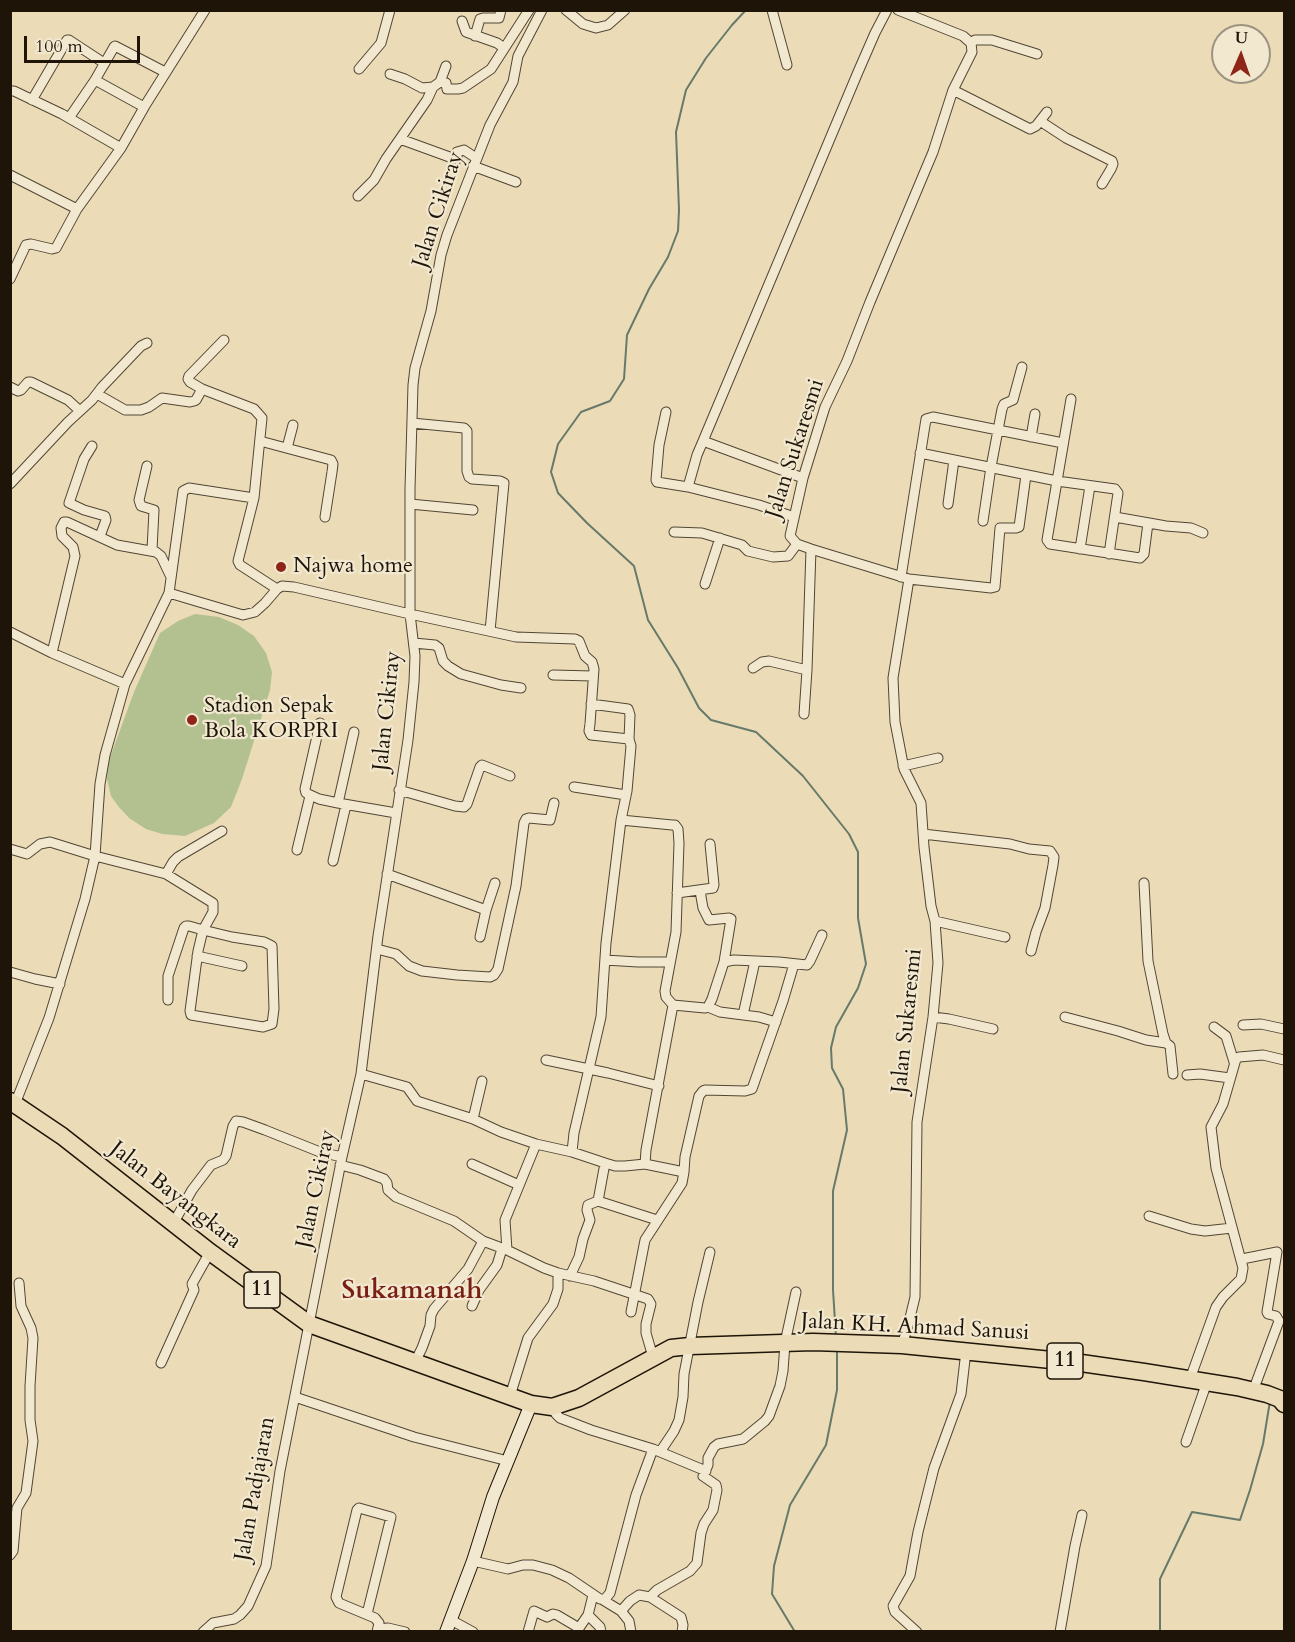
<!DOCTYPE html>
<html>
<head>
<meta charset="utf-8">
<style>
  body { margin:0 }
  #map { position:relative; width:1295px; height:1642px; overflow:hidden; background:#ebdcb7; font-family:Cardo,serif }
  canvas { display:block }
  .frame { position:absolute; inset:0; border:12px solid #1e1408; pointer-events:none }
  .north { position:absolute; left:1211px; top:24px; width:60px; height:60px; box-sizing:border-box; background:#f2e8d0; border:2px solid #9d9380; border-radius:50%; rotate:2deg; font-size:16px; font-weight:700; line-height:24px; text-align:center; color:#1e1408 }
  .north::after { content:''; display:block; margin:auto; width:21px; height:27px; background:#8f2418; clip-path:polygon(50% 0,100% 100%,50% 72%,0 100%) }
  .scale { position:absolute; left:24px; top:36px; width:116px; height:27px; box-sizing:border-box; border:3px solid #1e1408; border-top:0; padding-left:8px; font-size:18px; line-height:21px; white-space:nowrap; color:#1e1408; -webkit-text-stroke:4px #f2e8d0; paint-order:stroke }
</style>
</head>
<body>
<div id="map">
<canvas width="1295" height="1642"></canvas>
<div class="frame"></div>
<div class="north">U</div>
<div class="scale">100 m</div>
</div>
<script>
const context = document.querySelector('canvas').getContext('2d');
context.lineJoin = 'round';
function fill(path, color) { context.fillStyle = color; context.fill(path, 'evenodd'); }
const toPath = rows => new Path2D(rows.map(r => 'M' + r).join(''));
function stroke(path, color, width, dash) { context.strokeStyle = color; context.lineWidth = width; context.lineCap = dash ? 'butt' : 'round'; context.setLineDash(dash || []); context.stroke(path); }
function label(font, color, halo, rows, align = 'center') {
  context.font = font + ' Cardo,serif'; context.lineWidth = 4.5; context.setLineDash([]); context.textBaseline = 'middle'; context.strokeStyle = halo; context.fillStyle = color; for (const [text, x, y, turn = 0] of rows) {
    context.save(); context.translate(x, y); context.rotate((+turn || 0) * Math.PI / 180); context.textAlign = isNaN(turn) ? turn : align; if (halo) context.strokeText(text, 0, 0); context.fillText(text, 0, 0); context.restore();
  }
}
fill(toPath([
  [195,614,219,617,238,625,254,636,266,653,272,672,270,690,242,779,231,807,214,823,185,836,162,834,146,829,129,818,118,806,111,796,107,779,108,763,134,692,160,633,178,621]
]), '#b3c191');
stroke(toPath([
  [746,10,732,25,706,58,686,90,676,132,679,210,678,231,668,257,649,289,627,335,624,379,610,401,581,412,558,444,551,472,558,493,587,523,634,566,648,620,678,668,699,708,711,720,756,732,803,776,849,834,858,852,858,918,866,964,858,988,836,1027,831,1048,832,1068,843,1089,847,1130,833,1191,833,1290,836,1337],
  [795,1632,772,1594,774,1566,790,1505,826,1445,837,1390,837,1349],
  [1160,1632,1160,1579,1192,1512,1240,1520,1250,1490,1263,1444,1270,1401]
]), '#67796b', 2);
const street = toPath([
  [566,10,583,24,596,28,608,25,625,10],
  [772,10,787,65],
  [898,10,963,36,971,43,972,52,953,90,933,152,870,302,847,361,825,407,803,478,790,536,797,544,811,549,909,579,893,678,895,722,904,769,921,803,924,847,931,906,935,921,938,963,933,1017,917,1122,915,1297,908,1326,902,1345],
  [462,21,466,32,497,43,504,48],
  [475,36,480,19,483,18,499,18,501,10],
  [971,43,975,40,992,40,1037,54],
  [359,69,381,43,390,10],
  [390,74,405,79,422,88,433,87,440,82,446,83,447,89,458,89,463,88,491,69,529,10],
  [95,80,144,107],
  [440,82,446,66],
  [953,90,1030,129,1036,126,1047,112],
  [10,91,14,91,62,114,121,148],
  [32,100,67,40,69,40,104,63],
  [69,118,95,80,114,47,115,46,165,72],
  [1040,121,1066,138,1112,161,1113,164,1111,169,1102,184],
  [400,139,455,159,457,159,457,152,464,150,476,158],
  [473,166,516,182],
  [10,175,77,209],
  [358,196,374,180,386,159,427,100,433,87],
  [10,279,26,245,31,244,52,249,56,248,77,209,121,148,146,104,205,10],
  [224,340,189,376,188,379,190,382,202,389,254,409,262,418,254,498,238,561,240,565,277,589],
  [10,387,18,391,21,390,28,382,31,382,68,400,80,411],
  [97,394,125,410,141,410,149,407,162,398,190,402,194,401,196,400,202,389],
  [1071,399,1047,540,1050,544,1140,558,1144,554,1148,523],
  [666,412,659,445,656,480,657,482,688,487],
  [412,423,464,428,467,431,467,471,469,477,472,479,500,481,504,483,490,631],
  [1031,437,1035,414],
  [260,441,331,460,333,464,332,472,325,517],
  [703,441,803,478],
  [92,446,84,459,69,503,84,510,105,516,106,520,100,536],
  [287,448,293,425],
  [920,453,1057,481,1115,489,1118,493,1109,554],
  [147,466,139,500,141,506,154,510,152,550],
  [10,484,68,422,92,400,102,387,141,346,147,343],
  [410,504,473,510],
  [948,504,954,460],
  [794,517,759,505,688,487,697,455,703,441,858,72,875,33,887,10],
  [1115,517,1166,526,1191,528,1203,533],
  [983,521,991,467,1002,409,1004,404,1013,400,1022,367],
  [674,532,702,533,742,545,748,551,773,557,788,556,797,544],
  [1080,549,1090,486],
  [901,577,926,419,933,417,1063,443],
  [909,579,991,588,995,587,1000,528,1016,528,1019,527,1026,475],
  [705,584,720,538],
  [169,593,183,491,189,488,254,498],
  [10,632,52,653,125,684],
  [414,643,435,645,439,648,443,661,448,666,461,674,501,685,521,688],
  [52,653,75,556,73,547,62,536,61,528,64,522,67,522,117,545,156,552,161,556,170,575],
  [753,668,762,662,769,661,807,670],
  [553,675,593,676],
  [591,704,628,709,630,715,629,739],
  [804,714,807,670,811,549],
  [320,723,305,789,306,793,319,799,338,803,396,813],
  [903,766,938,758],
  [574,787,626,795],
  [399,790,455,806,464,807,467,804,480,767,482,765,510,776],
  [338,803,354,732],
  [621,820,672,825,675,825,678,829,679,843,676,932,665,991,666,997,673,1005],
  [923,834,1010,844,1029,849,1050,851,1054,857,1053,865,1045,908,1036,932,1031,951],
  [10,849,27,854,40,844,50,842,95,856,166,874,213,903,213,912,203,930,198,951,190,1011,191,1015,263,1027,272,1024,274,1009,272,946,264,942,232,937,203,930,189,926,186,926,184,928,168,976,168,1000],
  [297,850,310,796],
  [333,861,346,805],
  [166,874,173,862,178,857,222,831],
  [387,874,486,910],
  [1144,883,1148,961,1163,1034,1166,1043,1170,1046,1173,1074],
  [700,891,703,908,709,920,729,918,731,919,724,962],
  [677,893,713,888,714,885,710,844],
  [935,921,1005,937],
  [480,937,486,910,495,883],
  [377,949,396,954,409,966,422,971,457,975,490,977,494,975,498,969,516,886,524,823,526,819,529,818,550,820,554,803],
  [197,956,242,966],
  [605,960,638,962,670,962],
  [10,972,35,979,60,984],
  [708,1007,712,999,724,962,734,960,779,962,807,965,810,961,822,935],
  [743,1015,755,961],
  [933,1017,949,1019,993,1029],
  [1065,1017,1118,1031,1146,1040,1166,1043],
  [1243,1025,1261,1024,1284,1029],
  [1214,1027,1226,1036,1234,1062],
  [546,1060,608,1073,659,1086],
  [361,1074,407,1087,417,1101,473,1119,501,1132,536,1144,572,1152],
  [1187,1075,1200,1074,1230,1078],
  [15,1104,49,1018,85,899,95,856,100,784,105,755,125,684,169,593,243,615,255,612,265,603,277,589,282,586,294,587,410,614,516,637,575,639,579,641,585,656,592,662,594,669,590,724,589,731,591,735,629,739,631,746,627,791,621,820,606,943,601,1017,574,1133,572,1152,605,1163,598,1201,657,1220],
  [473,1119,482,1081],
  [605,1163,615,1166,625,1166,645,1164,684,1172],
  [472,1164,519,1185],
  [645,1164,646,1150,673,1005,705,1008,708,1007,720,1012,759,1017,776,1022],
  [340,1165,360,1170,384,1179,387,1183,388,1190,396,1197,454,1221,483,1241,507,1250,544,1268,558,1273,594,1281,648,1299,651,1304,646,1324,646,1333,653,1357],
  [1149,1216,1191,1229,1205,1231,1232,1228],
  [173,1224,192,1190,211,1165,223,1160,226,1156,233,1126,236,1121,243,1122,265,1130,320,1152,342,1157],
  [507,1250,505,1220,536,1144],
  [1242,1259,1277,1252,1267,1312,1268,1314,1276,1316,1279,1321,1253,1391],
  [570,1276,579,1257,583,1239,590,1220,587,1210,588,1205,598,1201],
  [472,1306,479,1290,497,1265,502,1249],
  [631,1312,645,1240,682,1183,684,1172,685,1157,699,1096,703,1091,705,1090,745,1091,752,1089,783,1001,794,964],
  [415,1362,422,1348,430,1326,431,1315,434,1309,468,1269,483,1241],
  [161,1363,194,1290,192,1284,210,1252],
  [1190,1379,1216,1307,1223,1297,1241,1279,1243,1268,1216,1168,1211,1127,1223,1104,1236,1059,1239,1057,1263,1055,1284,1060],
  [510,1396,528,1338,553,1304,558,1289,558,1273],
  [295,1397,414,1437,508,1461],
  [552,1407,556,1414,560,1418,591,1430,653,1449,706,1471],
  [1186,1442,1207,1382],
  [660,1452,674,1431,679,1420,683,1397,684,1374,698,1302,710,1252],
  [10,1555,13,1551,17,1508,26,1493,33,1441,30,1420,30,1386,33,1338,31,1328,21,1306,19,1283],
  [473,1561,508,1569,523,1565,533,1565,552,1570,569,1578,600,1599,605,1599,610,1593,636,1495,653,1449],
  [593,1595,588,1615,600,1627,601,1632],
  [650,1597,681,1617,683,1625,682,1632],
  [603,1600,621,1611,629,1621,631,1632],
  [621,1611,630,1601,639,1595,650,1597,657,1590,690,1571,697,1563,701,1533,704,1524,713,1510,717,1490,716,1485,703,1476,708,1465,708,1458,714,1447,718,1444,743,1439,765,1421,769,1416,780,1386,783,1371,785,1343,796,1292],
  [367,1614,391,1517,359,1508,357,1510,336,1597,339,1603,375,1618,379,1623,377,1632],
  [451,1620,473,1632],
  [378,1629,388,1628,405,1632],
  [203,1632,213,1623,234,1619,240,1615,248,1606,266,1566,280,1471,342,1157,361,1074,378,936,408,740,414,682,415,656,410,614,410,489,413,385,415,368,431,311,441,255,447,235,490,125,513,82,518,56,542,10],
  [528,1632,534,1611,547,1617,553,1614,557,1615,579,1628,588,1615],
  [917,1632,895,1612,893,1606,910,1576,918,1532,934,1468,961,1394,966,1351],
  [1060,1632,1075,1546,1082,1515]
]);
const secondary = toPath([
  [446,1632,473,1561,493,1497,531,1404]
]);
const highway = toPath([
  [10,1101,62,1136,210,1252,309,1324,531,1404,552,1407,579,1398,671,1348,690,1346,813,1342,902,1345,1081,1363,1144,1372,1237,1387,1267,1394,1280,1399,1284,1404]
]);
stroke(street, '#514634', 11);
stroke(secondary, '#1e1408', 14);
stroke(highway, '#1e1408', 19);
stroke(street, '#f2e8d0', 9);
stroke(secondary, '#f2e8d0', 12);
stroke(highway, '#ebdcb7', 16);
for (const [x, y, r, color] of [
  [281,567,6,"#8f2418"],
  [192,720,6,"#8f2418"]
]) { const dot = new Path2D(); dot.arc(x, y, r, 0, 2 * Math.PI); context.fillStyle = color; context.fill(dot); stroke(dot, '#f2e8d0', 2); }
for (const [x, y, w] of [
  [262,1290,36],
  [1065,1361,36]
]) { const box = new Path2D(); box.roundRect(x - w / 2, y - 18, w, 36, 4.5); context.fillStyle = '#f2e8d0'; context.fill(box); stroke(box, '#1e1408', 1.5); }
label('bold 21px', '#1e1408', null, [
  ["11",262,1290],
  ["11",1065,1361]
]);
label('22px', '#1e1408', '#f2e8d0', [
  ["Jalan Cikiray",439,210,-72],
  ["Jalan Sukaresmi",796,449,-72],
  ["Jalan Cikiray",388,711,-84],
  ["Jalan Sukaresmi",908,1021,-84],
  ["Jalan Cikiray",317,1189,-78],
  ["Jalan Bayangkara",175,1196,38],
  ["Jalan KH. Ahmad Sanusi",915,1328,3],
  ["Jalan Padjajaran",256,1489,-80]
]);
label('22px', '#1e1408', '#f2e8d0', [
  ["Najwa home",293,567],
  ["Stadion Sepak",204,707],
  ["Bola KORPRI",204,732]
], 'left');
label('bold 26px', '#7a1f14', '#f2e8d0', [
  ["Sukamanah",412,1292]
]);
</script>
</body>
</html>
